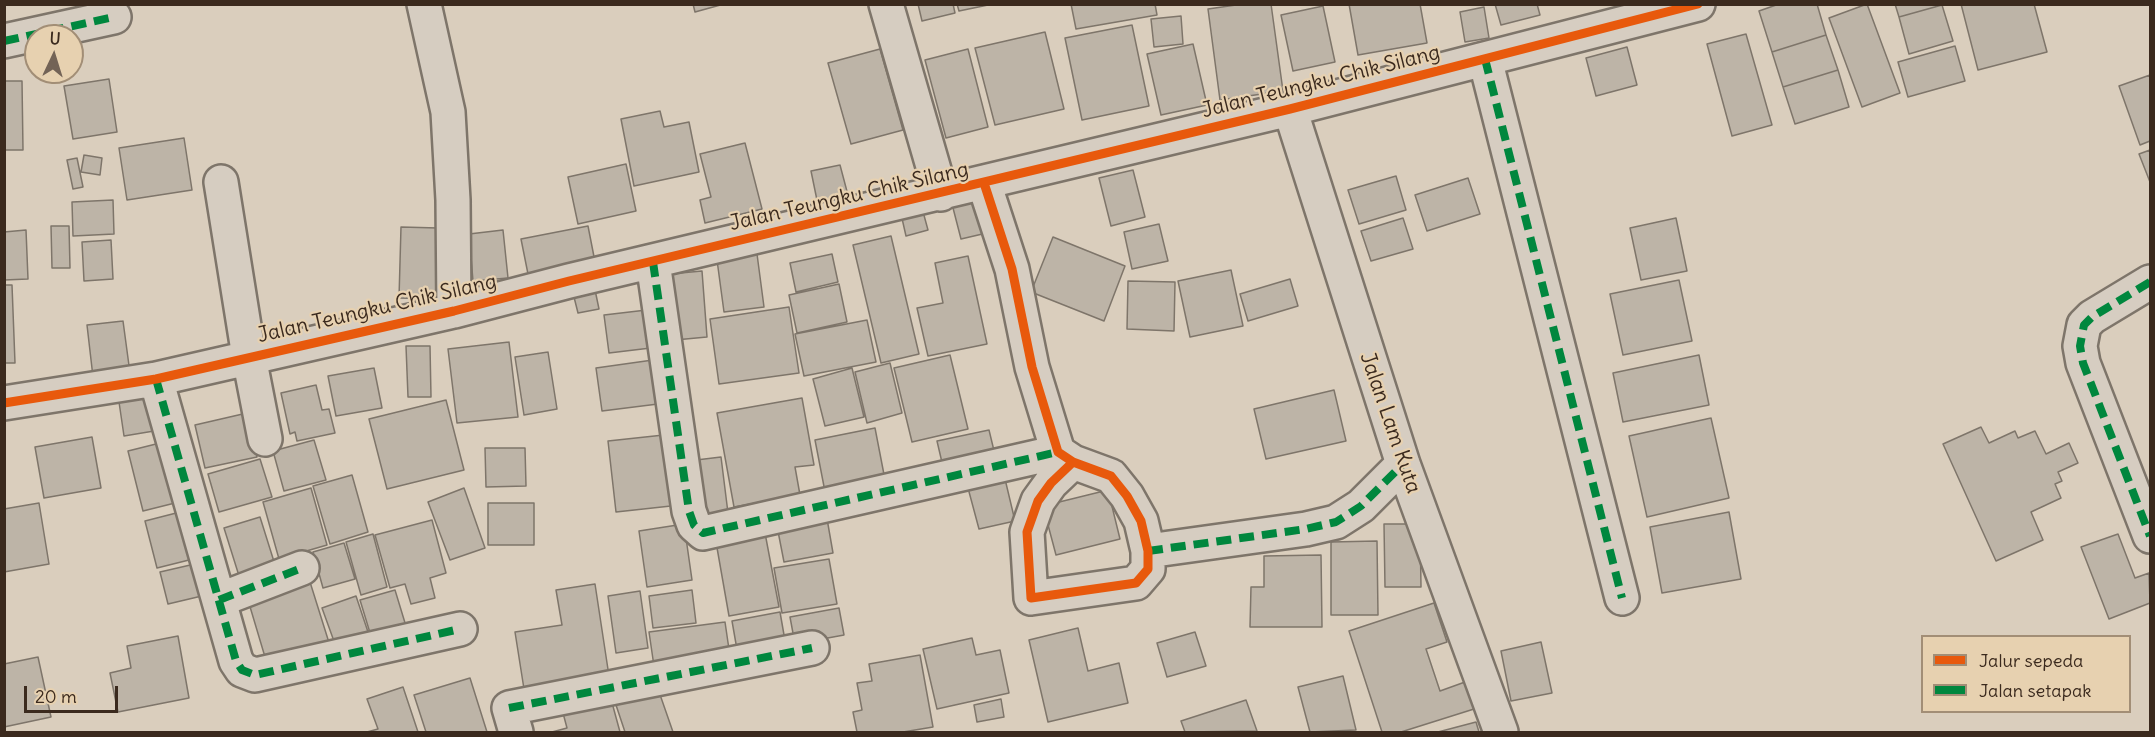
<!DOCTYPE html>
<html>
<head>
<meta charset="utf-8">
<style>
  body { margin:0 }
  #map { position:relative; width:2155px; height:737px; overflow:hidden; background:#dacebd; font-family:Delius,sans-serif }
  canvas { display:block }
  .frame { position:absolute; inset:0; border:6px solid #3b2a1e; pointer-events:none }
  .legend { position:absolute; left:1921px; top:635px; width:210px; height:78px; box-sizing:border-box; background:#e7d1b0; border:2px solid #a28e76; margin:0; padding:8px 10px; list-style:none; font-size:18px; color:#3b2a1e }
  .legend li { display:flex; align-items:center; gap:12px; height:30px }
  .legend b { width:30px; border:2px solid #a28e76 }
  .north { position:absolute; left:24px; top:24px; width:60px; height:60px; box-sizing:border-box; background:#e7d1b0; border:2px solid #a28e76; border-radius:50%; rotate:4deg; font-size:16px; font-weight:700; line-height:24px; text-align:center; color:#3b2a1e }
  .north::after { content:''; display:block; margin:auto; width:21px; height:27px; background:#736356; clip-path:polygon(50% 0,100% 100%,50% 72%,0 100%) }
  .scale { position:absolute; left:24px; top:686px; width:94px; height:27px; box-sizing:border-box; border:3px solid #3b2a1e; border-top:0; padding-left:8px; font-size:18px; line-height:21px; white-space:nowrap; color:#3b2a1e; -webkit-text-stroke:4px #e7d1b0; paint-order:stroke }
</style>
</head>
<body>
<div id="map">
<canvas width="2155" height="737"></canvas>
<div class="frame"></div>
<ul class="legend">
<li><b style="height:8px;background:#e8590c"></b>Jalur sepeda</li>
<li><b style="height:8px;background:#00873e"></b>Jalan setapak</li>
</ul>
<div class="north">U</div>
<div class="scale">20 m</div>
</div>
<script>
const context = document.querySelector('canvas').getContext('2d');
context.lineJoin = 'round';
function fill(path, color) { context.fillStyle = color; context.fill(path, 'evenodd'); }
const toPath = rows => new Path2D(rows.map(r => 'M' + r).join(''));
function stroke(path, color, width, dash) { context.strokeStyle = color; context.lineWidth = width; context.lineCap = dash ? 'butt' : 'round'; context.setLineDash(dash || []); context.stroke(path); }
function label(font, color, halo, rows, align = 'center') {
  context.font = font + ' Delius,sans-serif'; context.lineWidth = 4.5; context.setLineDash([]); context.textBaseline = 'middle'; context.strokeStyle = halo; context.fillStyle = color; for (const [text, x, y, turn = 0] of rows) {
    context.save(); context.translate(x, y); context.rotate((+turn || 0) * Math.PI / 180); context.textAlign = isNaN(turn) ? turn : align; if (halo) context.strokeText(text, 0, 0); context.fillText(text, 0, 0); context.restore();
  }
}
const building = toPath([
  [693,4,724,4,695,12,693,4],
  [918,4,953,4,955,13,922,21,918,4],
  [957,4,988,4,988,5,959,11,957,4],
  [1071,4,1155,4,1157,15,1076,29,1071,4],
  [1243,4,1271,4,1283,91,1220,100,1208,9,1243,4],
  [1349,4,1420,4,1427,43,1358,55,1349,4],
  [1495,4,1537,4,1540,15,1501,25,1495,4],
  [1779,4,1817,4,1826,35,1772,52,1759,11,1779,4],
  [1867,4,1900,93,1862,107,1829,18,1867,4],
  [1895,4,1942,4,1942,5,1899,17,1895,4],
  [1961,4,2034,4,2047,52,1978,70,1961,4],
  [1942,5,1953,41,1909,54,1899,17,1942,5],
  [1323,6,1335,62,1293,71,1281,15,1323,6],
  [1484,7,1489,38,1465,42,1460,12,1484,7],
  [1181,16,1183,44,1154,47,1151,19,1181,16],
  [1132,25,1149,106,1082,120,1065,38,1132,25],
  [1045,32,1064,109,995,125,975,48,1045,32],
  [1746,34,1772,125,1732,136,1707,44,1746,34],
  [1826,35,1838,70,1783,87,1772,52,1826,35],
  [1193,44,1207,105,1161,115,1147,54,1193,44],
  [1955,46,1965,81,1908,97,1898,62,1955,46],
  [1627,47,1637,85,1596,96,1586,58,1627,47],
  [880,49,903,130,851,144,828,63,880,49],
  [968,49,988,127,946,138,925,60,968,49],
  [1838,70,1849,107,1795,124,1783,87,1838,70],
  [2150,75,2150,141,2140,145,2119,86,2150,75],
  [109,79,117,132,73,139,64,86,109,79],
  [4,81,22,81,23,150,4,150,4,81],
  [660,111,664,127,689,122,699,172,634,186,621,119,660,111],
  [184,138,192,190,127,200,119,148,184,138],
  [745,143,762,209,705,223,700,200,711,197,700,154,745,143],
  [2150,150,2150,182,2139,154,2150,150],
  [84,155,102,158,100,175,81,172,84,155],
  [77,158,83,187,73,189,67,160,77,158],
  [626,164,636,211,578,224,568,177,626,164],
  [840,165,849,199,818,205,811,171,840,165],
  [1133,170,1145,217,1111,226,1099,178,1133,170],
  [1396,176,1406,210,1359,224,1348,190,1396,176],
  [1468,178,1480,214,1427,231,1415,195,1468,178],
  [982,197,991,232,961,239,952,204,982,197],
  [113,200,114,234,73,236,72,202,113,200],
  [922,208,928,230,906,236,901,214,922,208],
  [1403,218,1413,249,1371,261,1361,231,1403,218],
  [1676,218,1687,271,1641,280,1630,228,1676,218],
  [1159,224,1168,261,1132,269,1124,232,1159,224],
  [51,226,69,226,70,268,52,268,51,226],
  [588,226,596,267,529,279,521,239,588,226],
  [401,227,438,228,436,299,399,298,401,227],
  [26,230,28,279,4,280,4,232,26,230],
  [503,230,508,278,473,281,469,234,503,230],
  [891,236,919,354,881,363,853,245,891,236],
  [1053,237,1125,266,1104,321,1031,292,1053,237],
  [111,240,113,279,84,281,82,242,111,240],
  [757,254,764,307,724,312,717,260,757,254],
  [832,254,838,282,796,292,790,263,832,254],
  [968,256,987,344,928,356,917,308,943,303,935,263,968,256],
  [1231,270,1243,326,1190,337,1178,281,1231,270],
  [702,271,707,337,675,340,670,274,702,271],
  [1290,279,1298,306,1248,321,1240,294,1290,279],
  [1679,280,1692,341,1623,355,1610,294,1679,280],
  [1128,281,1175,282,1174,331,1127,329,1128,281],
  [839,284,847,322,797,333,789,295,839,284],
  [4,285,12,285,15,363,4,363,4,285],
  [594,285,599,309,578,313,572,289,594,285],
  [789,307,799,373,719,384,710,319,789,307],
  [655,309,659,347,609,353,604,315,655,309],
  [867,320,876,362,804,376,795,334,867,320],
  [123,321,130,373,93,377,87,325,123,321],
  [509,342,518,417,457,423,448,349,509,342],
  [406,346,430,346,431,397,408,397,406,346],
  [548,352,557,409,524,415,515,357,548,352],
  [950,355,968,429,912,442,894,368,950,355],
  [1699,355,1709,405,1623,422,1613,373,1699,355],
  [660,359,666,403,602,411,596,368,660,359],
  [890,363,902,413,867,423,855,372,890,363],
  [374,368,382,408,336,416,328,376,374,368],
  [852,368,864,417,825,426,813,379,852,368],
  [316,385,322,410,329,409,335,433,297,441,295,432,290,434,281,393,316,385],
  [1334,390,1346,441,1266,459,1254,409,1334,390],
  [154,397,160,430,124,436,119,402,154,397],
  [802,398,814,465,795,467,800,495,734,507,717,413,802,398],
  [446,400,464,470,387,489,369,419,446,400],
  [247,413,257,457,205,468,195,425,247,413],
  [1711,418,1729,498,1647,517,1629,436,1711,418],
  [1981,427,1989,443,2015,431,2018,438,2035,431,2046,454,2069,443,2078,463,2058,472,2062,481,2055,484,2061,498,2031,512,2043,540,1996,561,1943,444,1981,427],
  [875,428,887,490,827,502,815,440,875,428],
  [989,430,996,459,944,471,937,441,989,430],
  [673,434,680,505,616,512,608,441,673,434],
  [92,437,101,488,44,498,35,447,92,437],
  [314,440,326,480,284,491,273,451,314,440],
  [164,442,179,502,143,511,128,451,164,442],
  [485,448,525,448,526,486,486,487,485,448],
  [721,457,728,513,695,517,688,461,721,457],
  [260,459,272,497,219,512,208,474,260,459],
  [352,475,368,532,330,544,313,486,352,475],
  [1005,479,1015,521,979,529,968,488,1005,479],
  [311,488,327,545,279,559,263,502,311,488],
  [464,488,485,548,450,560,428,502,464,488],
  [1108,490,1120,539,1056,555,1043,506,1108,490],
  [39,503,49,564,4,572,4,509,39,503],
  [488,503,534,503,534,545,488,545,488,503],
  [184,511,197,558,157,568,145,521,184,511],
  [1729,512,1741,579,1662,593,1650,527,1729,512],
  [826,513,833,553,784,562,776,521,826,513],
  [260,517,276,568,240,579,224,528,260,517],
  [432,520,446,573,430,578,435,598,411,604,405,584,390,588,375,535,432,520],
  [684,524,692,580,647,587,639,531,684,524],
  [1384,524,1420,524,1421,587,1385,587,1384,524],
  [765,533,779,607,729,616,716,542,765,533],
  [373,534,387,587,361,595,346,542,373,534],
  [2118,534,2135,578,2149,573,2150,603,2109,619,2081,547,2118,534],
  [1377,541,1378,615,1331,615,1331,542,1377,541],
  [344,543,355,579,323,588,313,552,344,543],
  [1321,555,1322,627,1250,627,1251,587,1264,587,1264,556,1321,555],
  [829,559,837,604,782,613,774,568,829,559],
  [199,563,206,595,168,604,160,572,199,563],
  [310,582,331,649,268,667,248,600,310,582],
  [595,584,609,676,524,689,515,632,562,625,556,590,595,584],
  [395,590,409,636,374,646,360,600,395,590],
  [692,590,696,623,653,628,649,596,692,590],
  [640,591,648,648,616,653,608,596,640,591],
  [356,596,368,632,335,644,322,608,356,596],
  [1434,603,1447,642,1426,649,1440,691,1465,682,1474,709,1401,732,1382,732,1349,631,1434,603],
  [839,608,844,635,795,644,790,617,839,608],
  [780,612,787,652,739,661,732,621,780,612],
  [725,622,731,663,655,673,649,632,725,622],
  [1078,628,1088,671,1119,663,1128,703,1048,722,1029,640,1078,628],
  [1195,632,1206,666,1167,677,1157,643,1195,632],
  [178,636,189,698,118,712,110,673,131,668,127,646,178,636],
  [972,638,976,655,1000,650,1009,693,937,709,923,649,972,638],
  [1541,642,1552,693,1511,701,1501,651,1541,642],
  [920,655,933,727,903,732,857,732,853,712,862,710,857,683,872,681,869,664,920,655],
  [38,657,51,717,4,727,4,664,38,657],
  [1343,676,1356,730,1310,732,1298,687,1343,676],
  [470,678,487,732,426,732,414,695,470,678],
  [657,686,673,732,625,732,614,699,657,686],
  [403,687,418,732,367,732,378,729,367,699,403,687],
  [611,699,620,732,552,732,567,728,563,713,611,699],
  [1001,699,1004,717,977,722,974,705,1001,699],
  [1246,700,1257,731,1185,732,1181,721,1246,700],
  [1476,722,1479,732,1438,732,1476,722]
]);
fill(building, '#bdb4a7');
stroke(building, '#7e756a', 1.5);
const minor = toPath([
  [424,4,448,112,453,200,454,311],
  [886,4,941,194],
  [4,41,114,17],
  [1485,59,1622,598],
  [1290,109,1403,464,1501,732],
  [221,182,249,357,265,439],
  [984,183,1012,269,1032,367,1058,452,1073,462,1111,476,1127,496,1141,521,1148,551,1148,569,1136,583,1031,598,1027,532,1038,501,1051,483,1073,462],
  [653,262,689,511,694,525,703,533,1058,452],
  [2150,282,2092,317,2084,325,2080,346,2083,363,2150,536],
  [156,379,236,661,242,670,255,675,460,629],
  [4,403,156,379,454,311,569,281,1290,109,1698,4],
  [1148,551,1306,529,1336,522,1361,506,1403,464],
  [219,600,302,568],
  [516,732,509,708,812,648]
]);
stroke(minor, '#7e756a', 38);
stroke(minor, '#d6cdc1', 33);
stroke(toPath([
  [4,41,114,17],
  [1485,59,1622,598],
  [653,262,689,511,694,525,703,533,1058,452],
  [2150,282,2092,317,2084,325,2080,346,2083,363,2150,536],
  [156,379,236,661,242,670,255,675,460,629],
  [1148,551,1306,529,1336,522,1361,506,1403,464],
  [219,600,302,568],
  [509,708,812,648]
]), '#00873e', 8, [15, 8]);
stroke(toPath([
  [984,183,1012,269,1032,367,1058,452,1073,462,1111,476,1127,496,1141,521,1148,551,1148,569,1136,583,1031,598,1027,532,1038,501,1051,483,1073,462],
  [4,403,156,379,454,311,569,281,1290,109,1698,4]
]), '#e8590c', 9);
label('21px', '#3b2a1e', '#e7d1b0', [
  ["Jalan Teungku Chik Silang",1321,82,-14],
  ["Jalan Teungku Chik Silang",849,197,-13],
  ["Jalan Teungku Chik Silang",377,309,-13],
  ["Jalan Lam Kuta",1390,423,71]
]);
</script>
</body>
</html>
